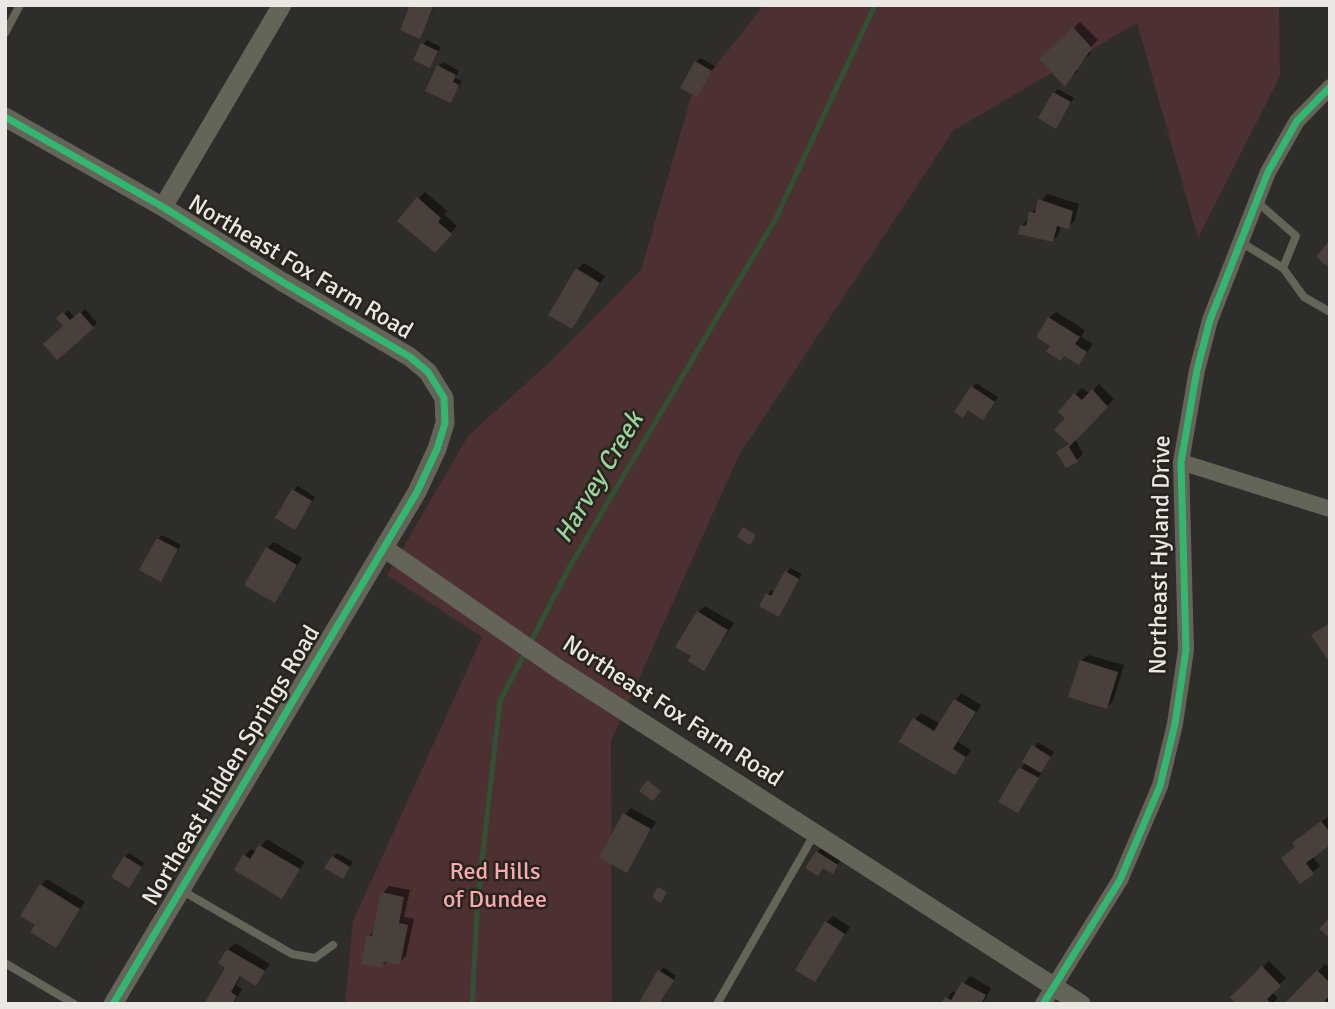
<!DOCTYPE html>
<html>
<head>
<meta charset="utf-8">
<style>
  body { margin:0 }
  #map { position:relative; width:1335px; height:1009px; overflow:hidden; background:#2f2d29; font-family:Signika,sans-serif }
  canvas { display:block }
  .frame { position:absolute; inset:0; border:7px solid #ebe8e3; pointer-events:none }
</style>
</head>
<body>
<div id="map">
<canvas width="1335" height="1009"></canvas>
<div class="frame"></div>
</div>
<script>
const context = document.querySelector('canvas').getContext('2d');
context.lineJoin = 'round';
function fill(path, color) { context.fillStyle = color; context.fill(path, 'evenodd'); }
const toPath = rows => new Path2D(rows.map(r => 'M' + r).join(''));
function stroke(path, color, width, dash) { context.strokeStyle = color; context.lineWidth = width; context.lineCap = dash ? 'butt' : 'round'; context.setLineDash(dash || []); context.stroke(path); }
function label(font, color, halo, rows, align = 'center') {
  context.font = font + ' Signika,sans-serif'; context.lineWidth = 5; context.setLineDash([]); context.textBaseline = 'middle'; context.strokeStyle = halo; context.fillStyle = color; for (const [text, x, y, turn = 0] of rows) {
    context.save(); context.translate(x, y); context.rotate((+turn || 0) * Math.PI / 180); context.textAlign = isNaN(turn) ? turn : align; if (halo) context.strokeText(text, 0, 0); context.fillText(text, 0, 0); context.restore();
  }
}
fill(toPath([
  [764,5,1279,5,1280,76,1198,238,1137,23,954,130,739,455,611,741,612,1004,345,1004,353,921,482,637,387,575,468,436,554,358,641,270,691,97]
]), '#4c3032');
fill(toPath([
  [412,5,435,5,420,37],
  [1080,22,1098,40,1088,50,1091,53,1076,68,1078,71,1065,84,1041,59],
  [427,40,441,47,430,66,423,45],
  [700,58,715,66,697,95,696,62],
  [443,62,459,71,455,78,462,81,450,101,439,66],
  [1058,89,1074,98,1056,127,1054,93],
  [425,192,447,211,444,214,457,226,441,245,419,198],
  [1047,194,1079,204,1075,220,1068,227,1061,225,1059,234,1053,241,1022,226],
  [584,263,605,276,572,327,577,269],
  [85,309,97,323,57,357,65,326,59,318,68,310,75,318],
  [1056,312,1085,330,1081,337,1093,344,1079,363,1053,345,1049,318],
  [976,383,998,397,983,418,972,387],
  [1099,384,1114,399,1075,439,1083,454,1076,460,1059,452,1071,443,1067,418,1060,411,1082,388,1090,394],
  [298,486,315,497,295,528,294,490],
  [162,535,181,545,161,580,158,539],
  [274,542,302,558,275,601,267,548],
  [790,568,802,574,778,615,761,605,771,590,775,592],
  [705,606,734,623,703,669,693,655,698,612],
  [1088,655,1124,665,1113,701,1107,707,1081,661],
  [961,693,981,705,958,742,971,750,955,773,915,720,921,713,940,724],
  [1038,742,1054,752,1018,811,1001,801],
  [631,808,656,822,627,871,625,814],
  [1329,816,1330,843,1312,856,1320,866,1301,882,1283,858,1296,846,1294,843,1300,837],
  [267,839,305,862,282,896,244,856,251,849,256,852],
  [821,848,841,860,836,867,817,852],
  [129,853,144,863,129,886,125,857],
  [337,853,353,862,343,877,333,857],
  [47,879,85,902,55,946,37,924,41,885],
  [389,886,410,890,404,917,414,919,406,956,399,963,388,961,382,966,369,936,375,930,383,893],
  [833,916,850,927,815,980,826,923],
  [235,943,270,964,256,983,242,975,236,985,242,989,233,1004,206,1004,228,967,228,950],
  [1269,961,1286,978,1272,992,1278,998,1272,1004,1238,1004,1232,997],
  [1325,964,1330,969,1330,1004,1287,1004],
  [663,967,676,976,659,1004,640,1004],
  [970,976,991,988,983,1004,943,1004,953,991,957,993]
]), '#0007');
stroke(toPath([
  [472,1004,478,896,500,701,569,568,776,218,875,5]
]), '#315034', 5);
fill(toPath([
  [410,5,434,5,420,39,400,30],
  [1073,27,1092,48,1065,87,1039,59],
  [421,43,438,51,430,68,413,60],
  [695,61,712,71,697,97,680,88],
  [437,65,456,75,453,82,459,85,451,103,425,91],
  [1053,92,1071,102,1056,129,1038,118],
  [417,197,441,218,438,222,452,234,435,253,397,221],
  [1038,199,1073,211,1069,229,1057,226,1053,242,1018,234,1020,225,1026,226,1029,212,1035,213],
  [1330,240,1330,268,1316,257],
  [576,268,600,283,572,329,548,315],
  [63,312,70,320,80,312,94,328,57,360,43,344,63,326,56,318],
  [1048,317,1080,337,1075,344,1087,352,1079,365,1064,356,1061,361,1046,352,1050,346,1036,337],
  [971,386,995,402,983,420,968,410,963,418,954,412],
  [1092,389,1108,407,1069,447,1078,462,1066,468,1056,452,1069,444,1054,430,1065,418,1058,412,1074,393,1082,400],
  [292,489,312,501,295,530,275,518],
  [743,527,756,535,750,545,737,537],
  [157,538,178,549,161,582,139,570],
  [266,547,297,565,275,603,244,585],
  [785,571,799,579,779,617,759,606,766,593,771,596],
  [697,611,728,630,704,671,688,661,691,656,675,647],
  [1330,623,1330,657,1327,659,1311,635],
  [1080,660,1118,672,1107,709,1068,697],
  [954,699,976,712,953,749,966,757,955,775,899,742,913,718,934,731],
  [1032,745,1051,757,1041,773,1022,762],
  [1019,767,1039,778,1018,813,998,802],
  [647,780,661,791,653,801,639,791],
  [623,813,651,829,627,873,599,858],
  [1321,821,1330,832,1330,845,1306,863,1314,874,1300,884,1281,858,1295,847,1292,843],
  [259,845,300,869,282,899,234,870,243,854,250,859],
  [816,851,838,865,833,874,823,868,818,876,805,868],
  [124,856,142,867,129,888,111,877],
  [332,856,350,867,343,879,324,868],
  [40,884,80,909,56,948,30,932,35,925,20,916],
  [658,887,667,892,661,903,652,897],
  [381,892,404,897,399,923,408,925,400,965,384,962,383,968,361,964,367,935,372,936],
  [1330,917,1330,938,1319,929],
  [825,921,845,934,815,982,795,970],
  [227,949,265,971,256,986,240,976,231,992,237,996,232,1004,204,1004,225,968,218,963],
  [1262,966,1281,986,1267,999,1271,1004,1236,1004,1230,997],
  [658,970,674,980,659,1004,638,1004],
  [1317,970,1330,983,1330,996,1325,1000,1328,1004,1284,1004],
  [962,982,986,995,981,1004,941,1004,945,997,951,1000]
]), '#4a403b');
stroke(toPath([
  [5,33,20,5],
  [1256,201,1296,236,1283,268],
  [1239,241,1283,268,1304,297,1330,312],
  [181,890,292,954,315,958,333,945],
  [5,963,74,1004],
  [717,1004,815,833]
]), '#646459', 8);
stroke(toPath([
  [1181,462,1330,509],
  [1043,1004,1120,880,1160,786,1175,724,1186,650,1181,462,1197,370,1210,320,1268,172,1297,121,1330,87]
]), '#646459', 16);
stroke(toPath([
  [5,117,163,207,281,281,410,357,428,372,444,398,445,423,437,449,417,492,113,1004],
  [163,207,282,5],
  [384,548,557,668,1081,1004]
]), '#646459', 19);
stroke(toPath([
  [5,117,163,207,281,281,410,357,428,372,444,398,445,423,437,449,417,492,113,1004],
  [1043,1004,1120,880,1160,786,1175,724,1186,650,1181,462,1197,370,1210,320,1268,172,1297,121,1330,87]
]), '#33b770', 7);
label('24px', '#ebe8e3', '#28241d', [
  ["Northeast Fox Farm Road",300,268,31],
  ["Northeast Hyland Drive",1161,555,-89],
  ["Northeast Fox Farm Road",672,712,33],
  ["Northeast Hidden Springs Road",232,766,-59]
]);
label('24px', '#f9a8af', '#28241d', [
  ["Red Hills",495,873],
  ["of Dundee",495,901]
]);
label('italic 26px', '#98d39d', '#28241d', [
  ["Harvey Creek",600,478,-59]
]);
</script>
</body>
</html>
